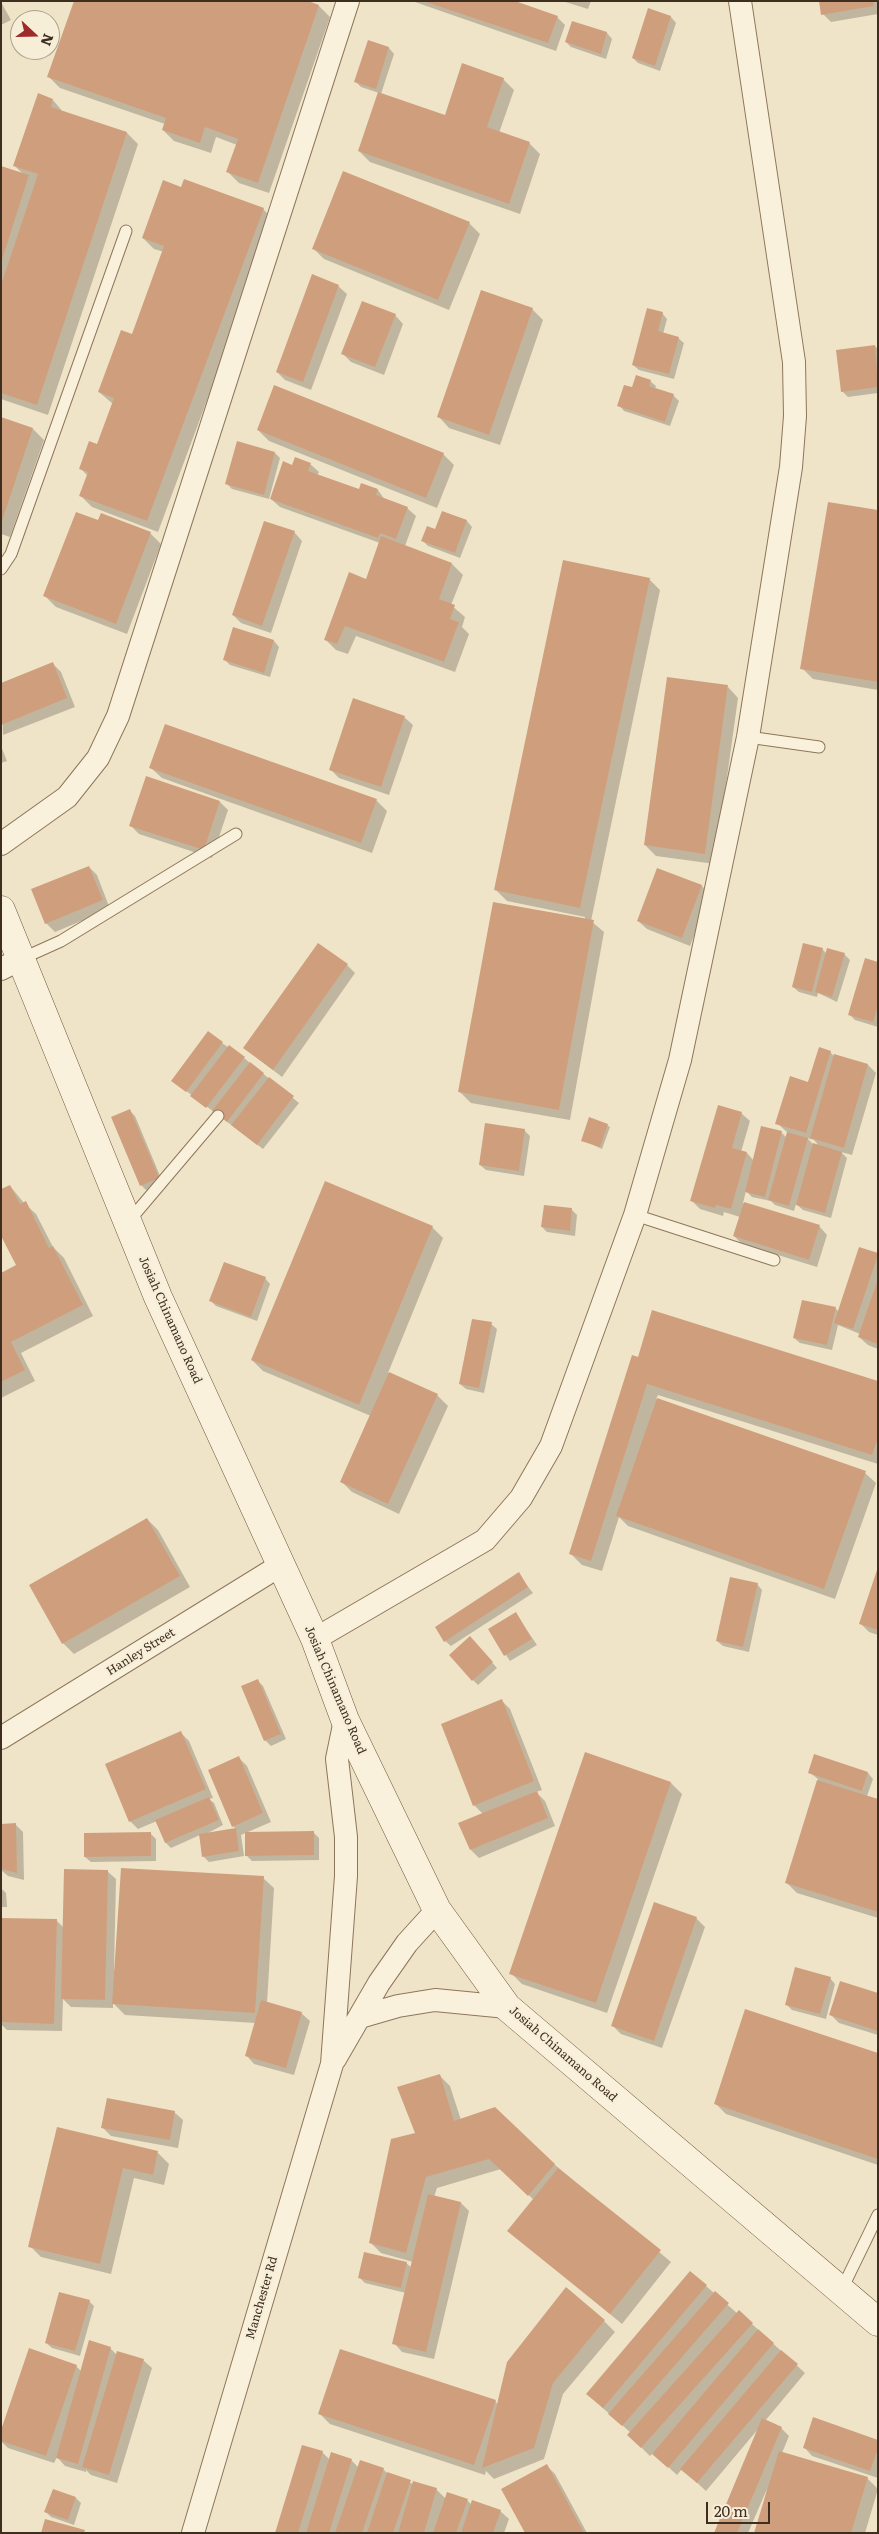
<!DOCTYPE html>
<html>
<head>
<meta charset="utf-8">
<style>
  body { margin:0 }
  #map { position:relative; width:879px; height:2534px; overflow:hidden; background:#f0e4c8; font-family:Literata,serif }
  canvas { display:block }
  .frame { position:absolute; inset:0; border:2px solid #3d2e20; pointer-events:none }
  .north { position:absolute; left:10px; top:10px; width:50px; height:50px; box-sizing:border-box; background:#f7eed8; border:1px solid #ada18e; border-radius:50%; rotate:111deg; font-size:14px; font-weight:700; line-height:20px; text-align:center; color:#3d2e20 }
  .north::after { content:''; display:block; margin:auto; width:18px; height:22px; background:#9e2a2b; clip-path:polygon(50% 0,100% 100%,50% 72%,0 100%) }
  .scale { position:absolute; left:706px; top:2502px; width:64px; height:22px; box-sizing:border-box; border:2px solid #3d2e20; border-top:0; padding-left:6px; font-size:15px; line-height:18px; white-space:nowrap; color:#3d2e20; -webkit-text-stroke:4px #f7eed8; paint-order:stroke }
</style>
</head>
<body>
<div id="map">
<canvas width="879" height="2534"></canvas>
<div class="frame"></div>
<div class="north">N</div>
<div class="scale">20 m</div>
</div>
<script>
const context = document.querySelector('canvas').getContext('2d');
context.lineJoin = 'round';
function fill(path, color) { context.fillStyle = color; context.fill(path, 'evenodd'); }
const toPath = rows => new Path2D(rows.map(r => 'M' + r).join(''));
function stroke(path, color, width, dash) { context.strokeStyle = color; context.lineWidth = width; context.lineCap = dash ? 'butt' : 'round'; context.setLineDash(dash || []); context.stroke(path); }
function label(font, color, halo, rows, align = 'center') {
  context.font = font + ' Literata,serif'; context.lineWidth = 4.5; context.setLineDash([]); context.textBaseline = 'middle'; context.strokeStyle = halo; context.fillStyle = color; for (const [text, x, y, turn = 0] of rows) {
    context.save(); context.translate(x, y); context.rotate((+turn || 0) * Math.PI / 180); context.textAlign = isNaN(turn) ? turn : align; if (halo) context.strokeText(text, 0, 0); context.fillText(text, 0, 0); context.restore();
  }
}
fill(toPath([
  [305,1,319,6,330,17,269,193,239,183,228,172,237,145,216,137,211,153,174,141,163,130,165,124,60,88,49,77],
  [412,1,511,1,557,17,565,25,556,51],
  [562,1,591,1,588,9],
  [820,1,878,1,878,14,831,22,823,14],
  [1,2,11,20,1,25],
  [649,10,671,17,676,23,660,71,638,63,633,58],
  [573,22,607,33,612,39,606,59,571,47,566,42],
  [368,42,389,48,394,54,381,94,445,117,503,79,514,90,499,133,529,143,540,154,520,214,370,162,359,151,379,93,361,87,356,82],
  [53,100,63,112,127,133,138,144,48,415,1,399,1,168,24,175,15,166],
  [263,209,274,220,158,532,92,507,81,496,88,476,80,468,97,446,113,404,99,392,132,336,164,252,154,249,143,238],
  [469,223,480,234,449,310,324,259,313,248],
  [338,286,347,294,311,390,285,380,277,372],
  [532,309,543,320,500,445,449,428,439,417],
  [662,313,667,319,663,334,678,338,684,343,674,379,639,370,633,365],
  [395,315,403,324,384,375,351,362,343,354],
  [875,346,878,349,878,393,848,397,842,391],
  [650,381,656,386,655,389,673,395,679,401,670,426,624,411,619,405,633,389],
  [275,387,443,454,454,465,437,508,269,441,258,430],
  [1,418,33,429,44,440,10,537,1,534],
  [275,453,280,458,269,499,232,489,227,484],
  [310,464,319,472,317,476,360,491,378,490,385,500,407,508,416,516,405,546,452,564,463,575,451,605,465,617,462,627,469,634,455,672,356,636,348,654,336,650,325,639,366,580,380,543,280,507,271,499,293,466],
  [878,511,878,690,813,679,802,668],
  [443,512,467,521,472,527,460,558,428,546,423,541,436,531],
  [99,522,150,533,161,544,127,634,56,607,45,596],
  [294,532,302,541,271,633,241,623,233,615],
  [649,579,660,590,591,921,604,932,570,1120,471,1103,460,1092,585,919,585,917,507,901,496,890],
  [234,629,274,641,279,647,270,677,230,665,225,660],
  [53,664,61,672,75,707,3,735,1,680,3,684],
  [728,687,738,698,715,864,656,856,645,845],
  [404,717,413,725,389,795,339,778,331,770],
  [1,746,7,761,1,763],
  [151,768,376,800,387,811,372,853,162,778],
  [220,802,228,810,212,858,139,834,131,826],
  [89,867,97,875,110,909,55,932,46,923],
  [658,870,702,886,710,895,690,946,647,929,638,921],
  [822,949,827,954,844,954,850,960,837,1002,818,993,817,997,799,992,793,987],
  [878,964,878,1027,855,1020,849,1014],
  [347,965,355,973,282,1077,244,1048],
  [222,1043,244,1058,299,1103,263,1149,173,1081],
  [830,1052,834,1056,868,1065,876,1073,852,1155,841,1152,847,1158,831,1218,803,1210,796,1204,794,1211,775,1205,771,1201,752,1197,746,1191,743,1203,819,1226,827,1235,817,1267,742,1244,734,1236,740,1217,724,1212,723,1216,700,1209,692,1201,741,1113,750,1121,741,1152,747,1153,754,1161,781,1132,787,1138,788,1133,777,1123],
  [807,1138,814,1140,820,1147,814,1145],
  [130,1111,135,1116,163,1183,146,1190,141,1185],
  [607,1125,610,1127,602,1149,582,1140],
  [524,1130,530,1136,524,1176,486,1170,480,1165],
  [10,1186,24,1203,36,1214,53,1247,64,1258,93,1316,21,1353,35,1381,1,1398,1,1274,18,1266],
  [572,1210,577,1215,575,1236,547,1232,542,1227],
  [432,1227,443,1238,388,1373,437,1395,448,1406,399,1514,352,1492,341,1481,371,1416,263,1371,252,1360],
  [878,1255,878,1349,868,1345,859,1337,860,1334,838,1325,832,1350,800,1343,794,1338,835,1308,839,1312],
  [265,1278,270,1284,257,1321,216,1306,211,1301],
  [491,1324,497,1329,484,1393,466,1389,460,1384],
  [639,1358,878,1382,878,1464,658,1395,656,1399,865,1473,876,1483,835,1599,628,1526,619,1517,602,1571,582,1565,571,1554],
  [147,1519,158,1530,190,1587,74,1654,63,1643],
  [878,1570,878,1635,869,1632,861,1624],
  [518,1574,533,1593,451,1646,445,1641],
  [757,1584,762,1590,749,1652,723,1646,717,1641],
  [516,1614,537,1645,510,1661,489,1630],
  [475,1643,497,1668,478,1685,473,1680],
  [257,1680,263,1686,286,1739,271,1746,265,1740],
  [502,1701,510,1709,542,1790,536,1792,545,1801,555,1826,479,1858,471,1850,483,1814,474,1805],
  [181,1733,189,1741,213,1798,209,1799,214,1803,223,1825,206,1834,236,1829,233,1826,239,1758,247,1766,271,1822,241,1835,244,1856,209,1862,204,1857,200,1835,171,1848,166,1843,157,1821,138,1829,130,1821],
  [586,1754,671,1783,682,1794,607,2013,522,1984,511,1973],
  [809,1772,868,1773,873,1779,867,1796,878,1800,878,1918,797,1893,786,1882,818,1779],
  [15,1824,23,1832,24,1880,8,1876,1,1870,1,1825],
  [313,1832,319,1838,319,1860,252,1861,246,1855],
  [150,1833,156,1839,156,1861,91,1862,85,1857],
  [107,1871,116,1879,114,1970,263,1878,274,1888,267,2003,301,2013,310,2021,294,2075,254,2064,246,2055,256,2023,125,2015,113,2003,113,2008,71,2007,63,1999,62,2031,7,2030,1,2024,1,1919,57,1921,64,1928],
  [1,1888,6,1893,7,1907,1,1907],
  [696,1918,705,1927,662,2048,621,2034,612,2025],
  [830,1978,835,1984,826,2019,792,2010,786,2004],
  [878,1994,878,2035,839,2023,831,2015],
  [878,2055,878,2165,726,2114,715,2103],
  [439,2075,450,2086,461,2120,554,2164,671,2262,622,2324,509,2231,534,2200,501,2169,437,2188,434,2197,461,2203,469,2211,434,2359,402,2352,394,2343,406,2293,365,2283,359,2277,406,2263,412,2268,413,2262,381,2253,370,2242],
  [174,2112,183,2120,178,2148,111,2136,103,2128],
  [58,2129,158,2153,169,2164,164,2185,134,2178,111,2274,41,2257,30,2246],
  [690,2272,738,2314,739,2312,805,2373,765,2421,781,2428,789,2436,782,2453,867,2478,878,2489,865,2533,756,2533,767,2489,748,2533,716,2533,759,2428,706,2491,682,2469,677,2475,653,2453,650,2456,637,2443,631,2433,596,2402],
  [89,2301,94,2306,80,2356,52,2348,46,2343],
  [604,2321,615,2332,563,2394,544,2459,494,2479,486,2471,485,2475,330,2424,319,2413,495,2401,498,2405],
  [110,2348,117,2355,143,2360,152,2368,117,2483,91,2475,86,2470,86,2472,65,2466,57,2457,54,2463,8,2448,1,2441,1,2434,76,2366,81,2371],
  [878,2441,878,2478,812,2456,804,2447],
  [322,2452,330,2460,351,2460,359,2468,383,2469,387,2473,413,2484,436,2489,446,2499,467,2500,472,2505,500,2511,509,2519,504,2533,276,2533],
  [547,2466,555,2474,587,2533,526,2533],
  [76,2498,81,2503,74,2525,51,2517,46,2512]
]), '#0003');
fill(toPath([
  [74,1,308,1,319,5,258,183,226,172,238,139,205,127,200,143,162,130,166,118,47,77],
  [515,1,558,16,548,43,426,2],
  [819,1,873,1,874,6,821,15],
  [648,8,671,16,655,66,632,58],
  [572,21,607,32,601,54,565,42],
  [368,40,389,47,376,89,354,82],
  [462,63,504,78,487,127,530,142,509,204,358,151,378,92,445,115],
  [38,93,53,99,51,107,127,132,37,405,1,393,1,285,38,174,13,166],
  [1,166,29,175,2,260,1,260],
  [343,171,470,222,438,300,312,249],
  [184,179,264,208,147,521,79,496,88,472,79,469,89,441,97,444,114,398,98,392,121,330,132,334,164,246,142,238,163,180,181,187],
  [312,274,339,285,303,382,276,372],
  [481,290,533,308,489,435,437,417],
  [362,301,396,314,375,367,341,354],
  [647,308,663,312,658,331,679,337,669,374,632,365],
  [875,345,878,387,841,392,836,350],
  [636,375,651,380,649,386,674,394,665,422,617,406,624,385,632,387],
  [274,385,444,453,426,498,257,430],
  [1,417,33,428,2,521,1,521],
  [237,441,275,452,264,495,225,484],
  [295,457,311,463,308,471,359,489,361,483,378,489,376,495,408,507,396,539,380,533,378,538,270,499,283,461,292,465],
  [828,502,878,510,878,682,800,669],
  [442,511,467,520,455,553,421,541,427,526,435,529],
  [76,512,98,520,101,513,151,532,116,624,43,596],
  [264,521,295,531,262,626,232,615],
  [381,536,452,563,439,599,455,605,450,619,459,622,444,662,345,626,337,644,324,640,349,572,366,579],
  [563,560,650,578,580,908,494,890],
  [233,627,274,640,264,673,223,660],
  [53,662,67,698,1,725,1,683],
  [667,677,728,685,705,854,644,845],
  [353,698,405,716,381,787,329,770],
  [165,724,377,799,361,843,149,768],
  [146,776,220,801,204,850,129,826],
  [89,866,103,900,45,924,31,889],
  [657,868,702,885,682,938,637,921],
  [493,902,594,920,559,1110,458,1092],
  [318,943,348,964,273,1070,243,1048],
  [803,943,823,948,812,992,792,987],
  [827,948,845,953,832,997,815,992],
  [865,958,878,962,878,1006,873,1022,848,1015],
  [208,1031,223,1042,186,1092,171,1081],
  [229,1045,245,1057,206,1108,190,1096],
  [819,1047,831,1051,806,1133,775,1124,790,1076,808,1082],
  [834,1054,868,1064,844,1148,810,1138],
  [250,1062,264,1073,227,1122,212,1111],
  [269,1077,294,1096,257,1145,231,1125],
  [718,1105,742,1112,732,1148,747,1152,731,1209,716,1205,715,1208,690,1201],
  [130,1109,159,1178,140,1186,111,1117],
  [589,1117,608,1124,600,1147,581,1141],
  [485,1123,525,1129,519,1171,479,1165],
  [761,1126,782,1131,765,1197,745,1192],
  [787,1132,808,1138,789,1206,768,1200],
  [813,1143,842,1152,825,1213,796,1205],
  [325,1181,433,1226,359,1405,251,1360],
  [10,1185,20,1204,26,1201,49,1248,53,1246,83,1305,11,1342,25,1370,1,1382,1,1273,16,1265,1,1236,1,1189],
  [744,1202,820,1225,809,1260,733,1236],
  [544,1205,572,1208,570,1231,541,1227],
  [859,1247,878,1253,878,1255,853,1329,834,1323],
  [224,1262,266,1277,251,1317,209,1301],
  [878,1279,878,1344,858,1337],
  [802,1300,836,1307,827,1345,793,1338],
  [652,1310,878,1381,878,1438,872,1455,647,1384,591,1561,569,1554,632,1355,638,1357],
  [472,1319,492,1322,479,1388,459,1384],
  [389,1372,438,1394,388,1504,340,1482],
  [657,1398,866,1471,824,1589,616,1516],
  [147,1518,180,1576,62,1644,29,1585],
  [878,1567,878,1630,859,1624],
  [519,1572,528,1587,444,1642,435,1627],
  [730,1577,758,1583,743,1647,716,1641],
  [516,1612,532,1639,504,1656,488,1629],
  [470,1636,493,1662,472,1681,449,1655],
  [258,1679,281,1734,264,1741,241,1686],
  [502,1699,534,1781,473,1806,441,1724],
  [181,1731,206,1789,129,1822,105,1764],
  [585,1752,671,1782,596,2003,509,1974],
  [814,1754,868,1772,862,1791,808,1773],
  [239,1756,263,1813,232,1827,208,1770],
  [817,1780,878,1799,878,1912,785,1883],
  [537,1791,548,1818,470,1850,458,1823],
  [209,1797,219,1820,165,1843,155,1820],
  [16,1823,17,1873,1,1869,1,1824],
  [236,1828,239,1851,202,1857,199,1834],
  [314,1831,314,1855,245,1856,245,1832],
  [151,1832,151,1856,84,1857,84,1833],
  [121,1868,264,1876,255,2013,112,2004],
  [64,1869,108,1870,105,2000,61,1999],
  [654,1902,697,1917,654,2041,611,2026],
  [1,1918,57,1919,54,2024,1,2022],
  [795,1967,831,1977,820,2014,785,2005],
  [840,1981,878,1993,878,2031,829,2015],
  [261,2000,302,2012,286,2068,245,2056],
  [745,2009,878,2053,878,2159,714,2104],
  [440,2074,454,2121,495,2107,555,2164,528,2196,489,2159,426,2177,406,2253,369,2243,391,2139,415,2133,397,2087],
  [107,2098,175,2111,170,2140,101,2128],
  [57,2127,158,2151,153,2175,123,2168,100,2264,28,2247],
  [558,2168,661,2250,610,2314,507,2231],
  [428,2194,461,2202,426,2352,392,2344],
  [364,2252,407,2262,401,2288,358,2278],
  [690,2271,707,2285,603,2408,586,2394],
  [566,2287,605,2320,553,2383,534,2448,482,2468,507,2362],
  [715,2291,729,2303,622,2426,608,2414],
  [59,2292,90,2300,75,2351,45,2343],
  [739,2310,753,2323,641,2448,627,2435],
  [758,2329,774,2343,668,2468,652,2454],
  [89,2340,111,2347,78,2464,56,2458],
  [29,2348,77,2365,46,2456,1,2441,1,2430],
  [340,2349,496,2400,474,2465,318,2414],
  [781,2350,798,2364,697,2483,680,2469],
  [117,2351,144,2359,109,2475,82,2467],
  [813,2417,878,2440,878,2449,870,2471,803,2448],
  [762,2418,782,2427,737,2533,714,2533],
  [302,2445,323,2451,298,2533,275,2533],
  [779,2451,868,2477,851,2533,754,2533],
  [331,2452,352,2459,329,2533,306,2533],
  [360,2460,384,2468,362,2533,335,2533],
  [547,2464,584,2533,525,2533,501,2489],
  [387,2472,411,2480,393,2533,367,2533],
  [413,2481,437,2488,424,2533,398,2533],
  [53,2489,76,2497,68,2520,44,2512],
  [447,2492,468,2499,456,2533,433,2533],
  [472,2500,501,2510,493,2533,461,2533],
  [45,2519,85,2530,84,2533,41,2533]
]), '#cf9f7d');
const lane = toPath([
  [1,569,11,554,126,231],
  [748,737,819,747],
  [21,959,61,941,236,834],
  [635,1215,774,1260],
  [129,1221,218,1116],
  [841,2291,878,2215]
]);
const street = toPath([
  [1,844,67,797,98,758,118,716,348,1],
  [1,969,21,959],
  [315,1639,485,1540,521,1498,551,1446,635,1215,680,1060,748,737,791,467,795,416,794,362,740,1],
  [1,1738,281,1565],
  [360,2017,398,2006,435,2000,507,2007],
  [335,2059,379,1983,407,1943,437,1910],
  [193,2533,332,2064,346,1876,346,1837,337,1759,345,1720]
]);
const secondary = toPath([
  [1,910,158,1297,315,1639,345,1720,437,1910,507,2007,878,2322]
]);
stroke(lane, '#8d765c', 13);
stroke(street, '#8d765c', 24);
stroke(secondary, '#6f573f', 29);
stroke(lane, '#faf1dc', 11);
stroke(street, '#faf1dc', 22);
stroke(secondary, '#faf1dc', 28);
label('12px', '#3d2e20', '#f7eed8', [
  ["Josiah Chinamano Road",170,1320,66],
  ["Hanley Street",141,1652,-32],
  ["Josiah Chinamano Road",335,1690,67],
  ["Josiah Chinamano Road",563,2054,41],
  ["Manchester Rd",262,2298,-74]
]);
</script>
</body>
</html>
